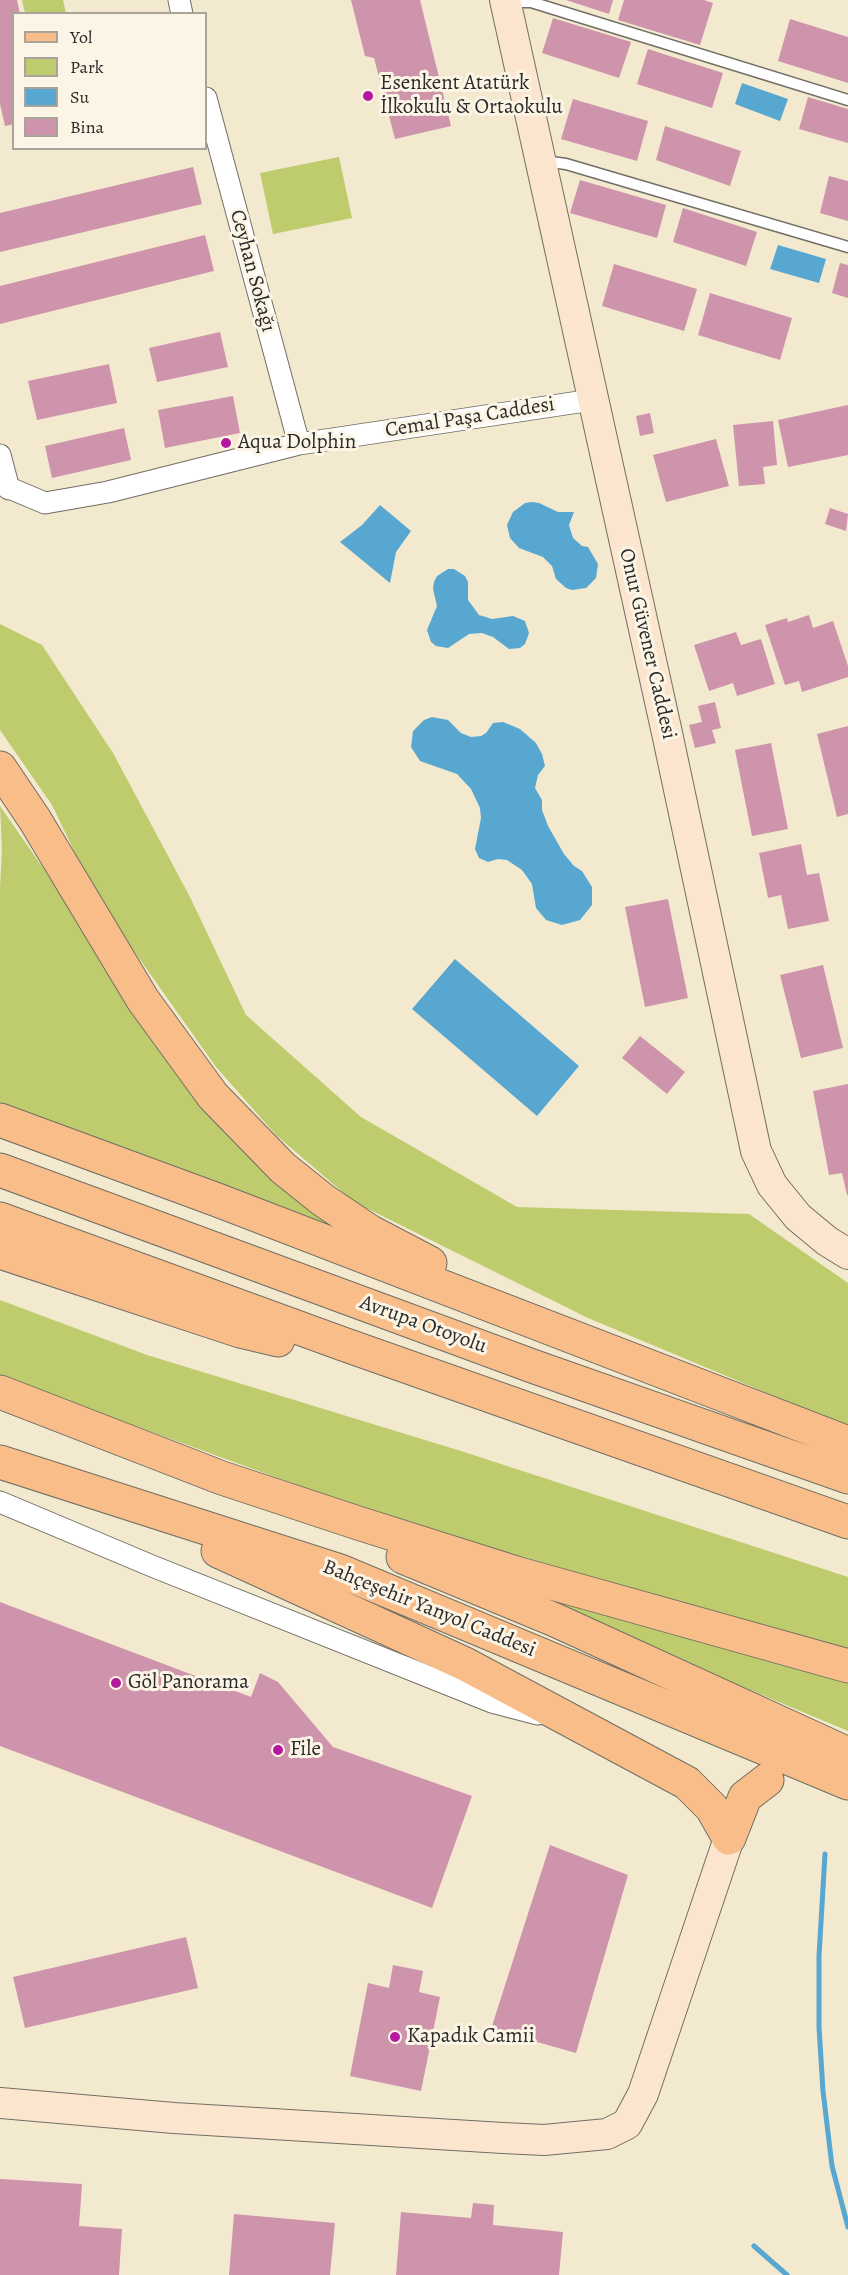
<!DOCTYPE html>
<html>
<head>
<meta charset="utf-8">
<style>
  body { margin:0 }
  #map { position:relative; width:848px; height:2275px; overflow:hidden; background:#f3e9cf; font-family:Alegreya,serif }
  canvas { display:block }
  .legend { position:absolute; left:12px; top:12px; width:195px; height:138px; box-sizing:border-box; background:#fcf5e5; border:2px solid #a8a49b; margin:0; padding:8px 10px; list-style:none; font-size:18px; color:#2b2b2b }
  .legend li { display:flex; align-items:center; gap:12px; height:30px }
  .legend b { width:30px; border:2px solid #a8a49b }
</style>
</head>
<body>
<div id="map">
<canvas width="848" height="2275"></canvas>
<ul class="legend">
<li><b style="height:8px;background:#f8bd88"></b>Yol</li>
<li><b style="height:16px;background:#becc6e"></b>Park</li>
<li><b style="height:16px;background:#57a7d1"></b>Su</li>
<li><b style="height:16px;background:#ce94ac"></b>Bina</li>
</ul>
</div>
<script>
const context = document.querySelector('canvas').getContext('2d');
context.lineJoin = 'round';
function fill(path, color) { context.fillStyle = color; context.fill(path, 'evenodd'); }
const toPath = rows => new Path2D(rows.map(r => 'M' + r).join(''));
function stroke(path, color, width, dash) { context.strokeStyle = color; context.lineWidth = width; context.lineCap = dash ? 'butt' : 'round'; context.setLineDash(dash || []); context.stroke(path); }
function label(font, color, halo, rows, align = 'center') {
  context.font = font + ' Alegreya,serif'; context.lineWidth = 6; context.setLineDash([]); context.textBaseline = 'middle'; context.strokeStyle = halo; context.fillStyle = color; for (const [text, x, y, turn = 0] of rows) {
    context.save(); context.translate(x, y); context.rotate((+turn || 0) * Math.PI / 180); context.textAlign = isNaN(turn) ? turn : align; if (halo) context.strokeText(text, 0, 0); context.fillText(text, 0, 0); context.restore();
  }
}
fill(toPath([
  [22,0,63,0,66,13,25,13],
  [339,157,352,218,273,234,260,173],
  [0,624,42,645,113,753,190,897,246,1015,361,1117,517,1207,749,1214,848,1283,848,1427,588,1318,354,1202,276,1135,216,1067,97,899,52,805,0,730],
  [0,806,82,924,149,1038,213,1117,327,1224,0,1104,0,888,2,849],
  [0,1300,147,1355,461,1451,848,1577,848,1654,690,1605,468,1541,349,1504,138,1427,0,1382],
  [502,1586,848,1683,848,1731]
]), '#becc6e');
fill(toPath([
  [742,83,788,99,780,121,735,104],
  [778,245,826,259,819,283,770,269],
  [532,502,539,503,558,512,574,512,569,525,573,538,582,546,588,547,598,564,596,578,586,588,572,590,566,588,556,579,552,566,543,557,519,548,510,538,507,525,513,512,525,503],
  [380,505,411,531,396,552,390,583,340,542,362,525],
  [448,569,454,569,465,576,468,582,468,600,479,615,492,619,513,616,525,621,529,633,525,644,520,648,509,649,493,637,482,633,469,634,448,648,436,646,431,642,427,630,437,606,433,589,434,582,437,576],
  [432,717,448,720,461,733,471,737,481,736,486,733,493,723,503,722,520,729,536,743,542,754,545,766,538,775,535,788,542,800,542,810,548,826,564,854,574,866,582,871,592,887,592,905,580,920,562,925,546,920,536,908,532,884,522,870,507,860,498,859,488,862,479,858,475,849,481,818,480,808,471,789,457,774,420,761,411,747,413,731,424,720],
  [455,959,579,1066,537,1116,412,1009]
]), '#57a7d1');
stroke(toPath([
  [825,1854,819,1956,819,2027,823,2091,832,2166,848,2227],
  [754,2246,787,2275]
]), '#57a7d1', 5);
fill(toPath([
  [0,0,17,0,20,14,14,14,14,124,5,126,0,104],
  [351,0,420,0,451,126,395,139,374,58,365,56],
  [566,0,613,0,609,14],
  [624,0,704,0,713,3,700,45,618,20],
  [553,18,631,42,619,78,542,53],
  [790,19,848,37,848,83,778,61],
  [648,49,723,73,712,108,637,84],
  [808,97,848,109,848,143,799,129],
  [573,99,648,121,637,161,561,139],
  [665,126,741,151,730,186,656,160],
  [193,167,202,204,0,252,0,213],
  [829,176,848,181,848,221,820,213],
  [580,180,666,205,657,238,570,213],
  [683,208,757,232,746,266,673,242],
  [205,235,214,271,0,324,0,286],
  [840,263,848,265,848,298,832,293],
  [614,264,697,289,684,331,602,306],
  [710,293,792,318,780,360,698,335],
  [220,332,228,367,157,382,149,348],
  [109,364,117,403,37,420,28,381],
  [233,396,240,433,165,448,158,410],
  [848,405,848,455,788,467,778,420],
  [650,413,654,433,640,436,636,416],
  [773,421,777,465,763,467,765,484,739,486,733,425],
  [124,428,131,460,52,478,45,446],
  [716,439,729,486,666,502,653,455],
  [830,508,848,514,846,531,825,524],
  [809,615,813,628,833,621,848,666,848,677,802,692,799,681,785,685,765,625,787,618,788,622],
  [736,632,741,645,761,639,775,684,737,696,733,683,709,691,694,645],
  [715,702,721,728,712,730,716,743,695,748,689,725,702,722,698,706],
  [848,726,848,814,837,817,817,734],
  [771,743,788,829,752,836,735,750],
  [801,844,807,875,819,873,829,921,788,929,781,895,768,898,759,853],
  [668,899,688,998,645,1007,625,907],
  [823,965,843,1048,801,1058,780,975],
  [640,1036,685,1072,667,1094,622,1058],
  [848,1084,848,1195,847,1195,842,1173,829,1175,813,1091],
  [0,1602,251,1697,260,1673,278,1682,333,1747,472,1796,432,1908,0,1746],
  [550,1845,628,1875,576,2053,491,2029],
  [186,1937,198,1988,25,2028,13,1977],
  [393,1965,423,1971,419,1992,440,1997,421,2091,350,2076,368,1983,389,1988],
  [0,2179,82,2184,79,2226,122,2229,119,2275,0,2275],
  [473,2203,494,2205,493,2225,563,2232,559,2275,396,2275,401,2212,471,2218],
  [234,2214,335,2223,330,2275,229,2275]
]), '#ce94ac');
const lane = toPath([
  [508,2,531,2,848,100],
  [543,161,566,164,848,247]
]);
const street = toPath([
  [179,0,182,14],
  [206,98,299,444],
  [0,455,9,489],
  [0,484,45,503,108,492,299,444,592,400],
  [0,1502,152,1566,492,1702,538,1714]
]);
const secondary = toPath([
  [505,0,667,733,756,1151,772,1185,798,1217,827,1241,848,1254],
  [0,2103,174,2118,503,2138,544,2140,607,2134,627,2124,643,2094,729,1838]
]);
const primary = toPath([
  [0,1392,222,1478,358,1523,516,1573,848,1666],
  [0,1462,340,1571,848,1783],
  [218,1551,465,1664,687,1783,712,1808,729,1838,745,1797,767,1780],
  [403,1557,555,1620,848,1754]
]);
const highway = toPath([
  [0,768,35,820,143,1000,213,1096,283,1168,323,1200,369,1231,430,1263],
  [0,1120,220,1201,848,1443],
  [0,1170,535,1367,848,1477],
  [0,1219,343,1344,848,1522],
  [0,1252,240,1331,278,1340]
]);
stroke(lane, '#716e64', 13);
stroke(street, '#716e64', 23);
stroke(secondary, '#716e64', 32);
stroke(primary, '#716e64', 35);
stroke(highway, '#716e64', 35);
stroke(lane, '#fff', 10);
stroke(street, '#fff', 21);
stroke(secondary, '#fce5cf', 30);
stroke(primary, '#f8bd88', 33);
stroke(highway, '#f8bd88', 33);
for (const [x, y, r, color] of [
  [368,96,6,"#b5179e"],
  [226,443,6,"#b5179e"],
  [116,1683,6,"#b5179e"],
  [278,1750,6,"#b5179e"],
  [395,2037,6,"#b5179e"]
]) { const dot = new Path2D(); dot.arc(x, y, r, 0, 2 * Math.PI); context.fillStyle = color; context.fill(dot); stroke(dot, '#fcf5e5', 2); }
label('21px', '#2b2b2b', '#fcf5e5', [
  ["Esenkent Atatürk",380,84],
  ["İlkokulu & Ortaokulu",380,108],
  ["Aqua Dolphin",238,443],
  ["Göl Panorama",128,1683],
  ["File",290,1750],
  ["Kapadık Camii",407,2037]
], 'left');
label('21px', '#2b2b2b', '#fcf5e5', [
  ["Ceyhan Sokağı",252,271,75],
  ["Cemal Paşa Caddesi",470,418,-9],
  ["Onur Güvener Caddesi",647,644,77],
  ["Avrupa Otoyolu",423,1325,20],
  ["Bahçeşehir Yanyol Caddesi",429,1609,22]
]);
</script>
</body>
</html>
